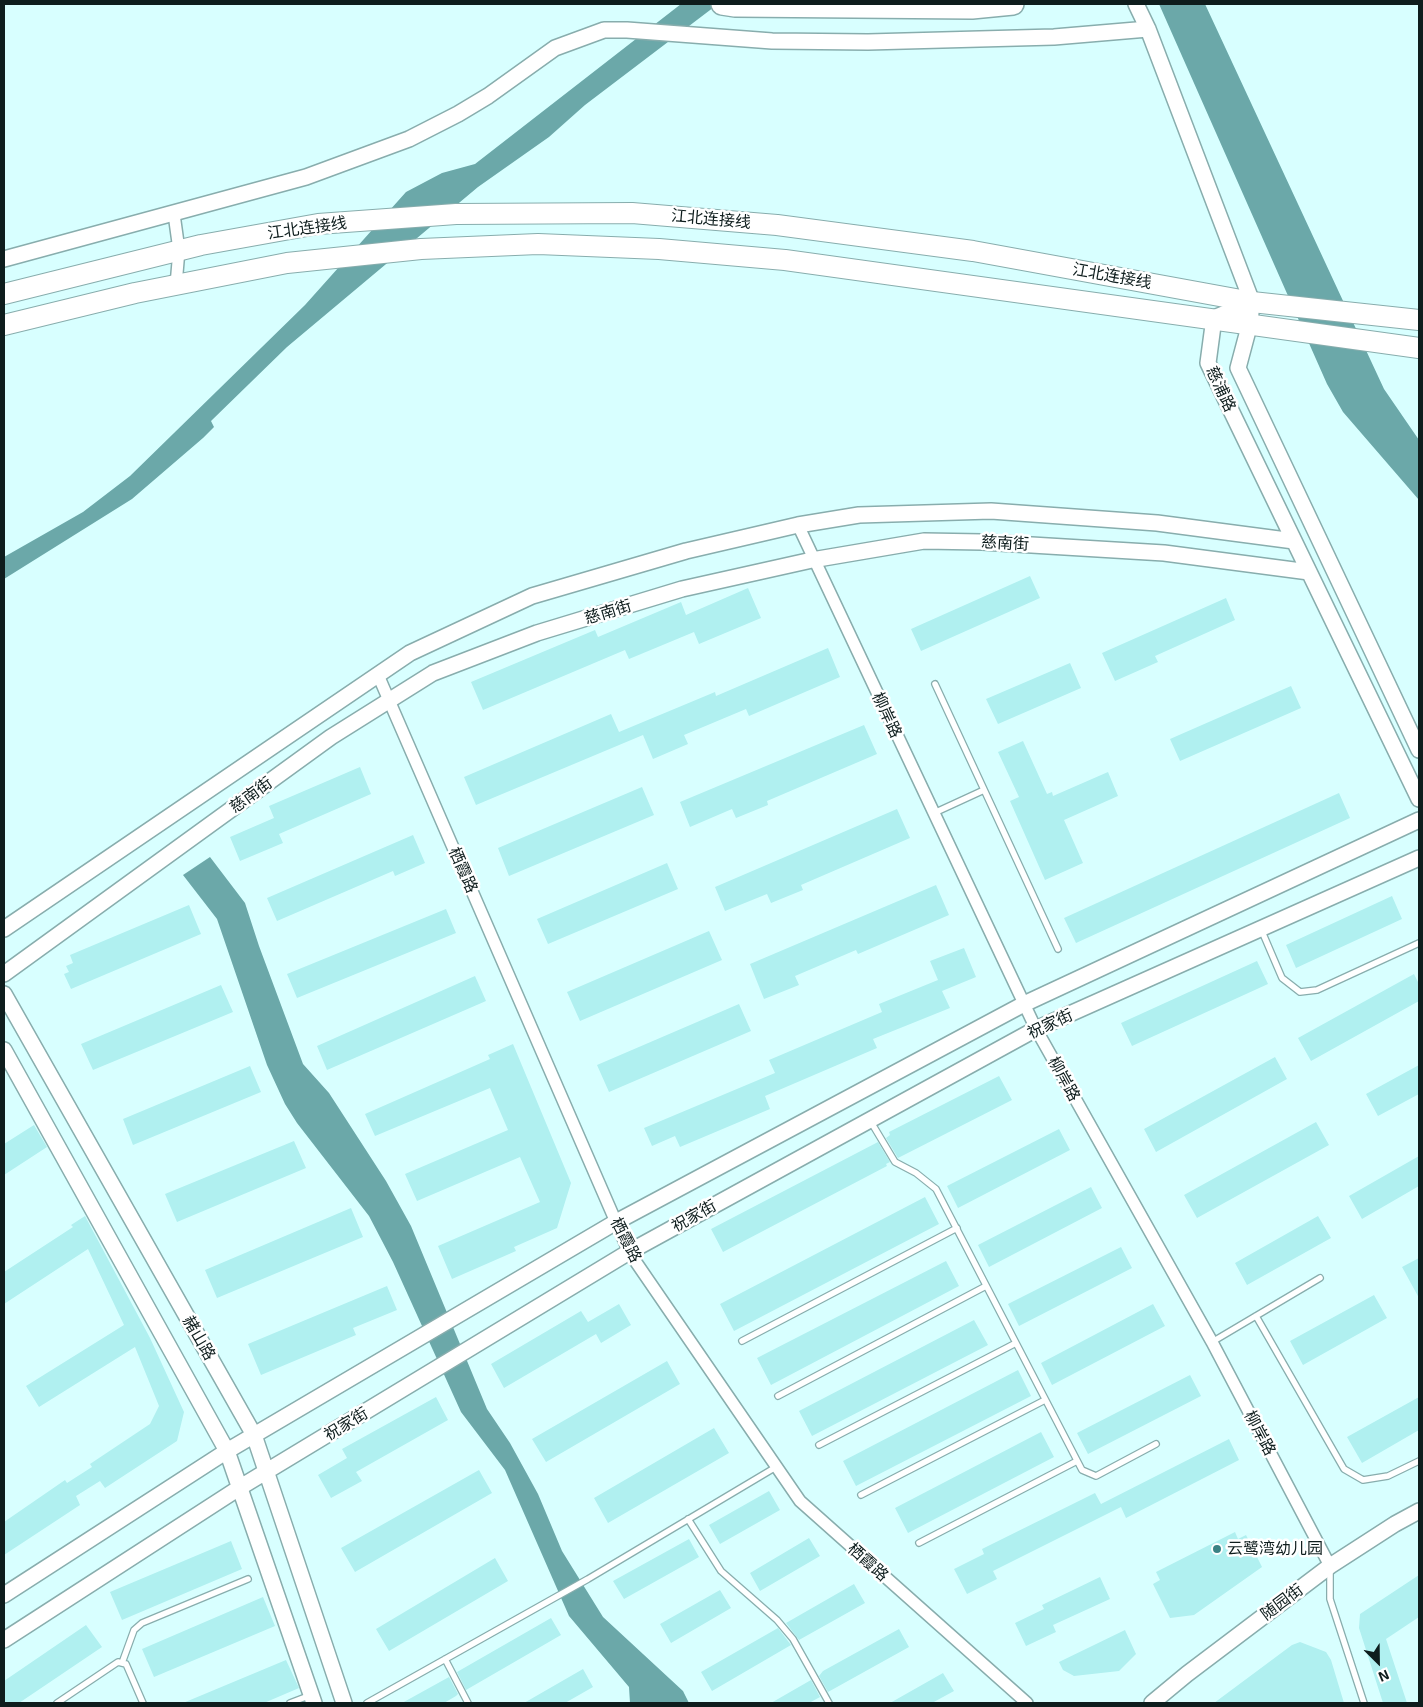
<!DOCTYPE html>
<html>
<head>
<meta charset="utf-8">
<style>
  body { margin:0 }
  #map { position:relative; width:1423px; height:1707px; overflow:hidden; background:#d8ffff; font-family:"Exo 2",sans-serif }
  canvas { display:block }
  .frame { position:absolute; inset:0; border:5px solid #0e1d1d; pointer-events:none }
  .north { position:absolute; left:1353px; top:1637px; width:50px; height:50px; -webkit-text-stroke:4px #fff; paint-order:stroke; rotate:157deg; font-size:14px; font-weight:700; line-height:20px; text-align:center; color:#0e1d1d }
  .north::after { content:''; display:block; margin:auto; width:18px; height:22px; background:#0e1d1d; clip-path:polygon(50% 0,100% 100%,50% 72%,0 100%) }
</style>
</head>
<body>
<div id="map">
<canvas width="1423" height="1707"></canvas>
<div class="frame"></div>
<div class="north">N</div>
</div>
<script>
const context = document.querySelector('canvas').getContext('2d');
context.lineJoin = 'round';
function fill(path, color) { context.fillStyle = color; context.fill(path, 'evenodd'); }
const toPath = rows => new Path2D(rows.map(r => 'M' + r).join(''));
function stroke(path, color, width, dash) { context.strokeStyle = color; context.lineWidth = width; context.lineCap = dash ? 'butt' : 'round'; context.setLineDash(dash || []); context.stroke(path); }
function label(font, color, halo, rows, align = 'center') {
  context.font = font + ' "Exo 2","Noto Sans SC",sans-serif'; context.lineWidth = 5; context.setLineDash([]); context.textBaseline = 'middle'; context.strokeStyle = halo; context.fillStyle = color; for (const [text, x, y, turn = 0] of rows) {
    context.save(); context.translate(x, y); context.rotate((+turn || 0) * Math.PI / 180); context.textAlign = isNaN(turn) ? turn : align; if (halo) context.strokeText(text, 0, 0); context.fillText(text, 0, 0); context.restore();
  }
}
fill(toPath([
  [681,4,718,4,585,105,549,137,478,187,287,347,211,421,214,427,203,438,132,499,4,579,4,557,83,512,130,476,305,305,406,192,442,173,475,164],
  [1159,4,1205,4,1384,389,1419,440,1419,500,1343,412,1327,384],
  [210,857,245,903,259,946,303,1064,329,1093,386,1181,411,1226,487,1409,510,1443,538,1494,562,1551,603,1617,683,1691,689,1703,630,1703,629,1687,569,1616,505,1470,461,1412,393,1262,369,1216,297,1123,285,1104,267,1065,217,919,183,875]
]), '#6ba8a9');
fill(toPath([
  [1030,576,1040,598,921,651,911,629],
  [748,588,761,618,699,644,694,632,629,659,625,650,483,710,471,682,595,630,598,637,681,602,686,615],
  [1226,598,1235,620,1155,656,1158,662,1115,681,1102,653],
  [828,648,840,677,749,716,746,709,684,735,688,744,653,759,643,735,476,805,464,777,611,714,619,732,715,692,716,696],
  [1070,663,1081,688,998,724,986,699],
  [1291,686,1301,708,1180,761,1170,739],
  [864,725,877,754,767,801,768,805,736,818,732,809,690,827,680,802],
  [1023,741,1047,794,1052,792,1053,796,1108,772,1118,796,1064,820,1083,863,1045,880,1010,801,1019,797,998,752],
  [360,767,371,794,279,834,283,843,240,861,230,837,274,818,269,806],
  [642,787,654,815,509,876,498,848],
  [1339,793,1350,818,1076,943,1064,918],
  [897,809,910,838,801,885,803,890,771,903,767,894,725,911,715,887],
  [413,835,425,863,395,876,393,871,277,921,267,898],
  [667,863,678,889,548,944,537,919],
  [936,885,949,915,858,954,856,950,795,976,799,985,764,999,750,964],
  [1392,896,1402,919,1296,968,1286,945],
  [189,905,201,934,71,989,64,974,69,972,66,966,73,963,70,955],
  [446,909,456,933,297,998,287,974],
  [709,931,722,960,580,1021,567,992],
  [964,948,976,977,942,991,950,1008,873,1039,877,1048,765,1096,770,1109,680,1147,675,1136,652,1146,644,1128,775,1073,769,1060,882,1012,879,1004,938,980,930,961],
  [1257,961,1268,984,1132,1046,1121,1023],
  [1414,974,1419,984,1419,1001,1311,1061,1298,1038],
  [475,976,486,1001,327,1070,317,1046],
  [221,985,233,1012,93,1070,81,1044],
  [739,1004,751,1031,609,1092,597,1065],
  [513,1044,571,1183,557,1228,514,1247,516,1251,452,1279,438,1246,540,1202,520,1157,417,1201,405,1174,508,1130,490,1088,375,1136,365,1114,490,1059,488,1055],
  [1275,1057,1287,1079,1156,1152,1144,1129],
  [1419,1065,1419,1094,1378,1116,1366,1094],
  [250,1066,261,1092,133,1145,123,1119],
  [999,1076,1012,1100,898,1158,886,1138,890,1135,889,1132],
  [1316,1122,1329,1145,1197,1218,1184,1195],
  [34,1125,47,1147,4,1175,4,1144],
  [1059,1129,1070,1150,958,1208,947,1186],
  [294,1141,306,1168,177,1222,165,1194],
  [878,1142,890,1162,886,1164,887,1166,723,1252,711,1229],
  [1419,1156,1419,1186,1362,1219,1349,1196],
  [1091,1187,1102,1208,989,1267,978,1245],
  [925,1197,939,1224,734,1331,720,1304],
  [351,1208,363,1237,217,1298,205,1270],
  [85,1216,150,1338,184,1412,177,1441,105,1488,100,1481,76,1496,80,1505,4,1555,4,1522,65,1480,67,1483,92,1467,90,1464,150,1424,159,1406,135,1347,39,1407,26,1386,124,1325,88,1249,4,1304,4,1272,73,1227,71,1225],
  [1318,1216,1331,1238,1247,1285,1235,1263],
  [1121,1247,1132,1268,1019,1326,1008,1304],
  [1419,1258,1419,1298,1402,1267],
  [946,1261,959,1286,771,1385,757,1358],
  [387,1286,397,1310,353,1328,356,1335,261,1375,248,1344],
  [1374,1295,1387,1318,1303,1365,1290,1341],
  [619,1304,631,1325,601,1343,596,1334,504,1388,491,1364,581,1311,588,1322],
  [1153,1304,1165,1326,1052,1385,1041,1363],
  [974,1320,988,1345,812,1436,799,1411],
  [667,1361,680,1384,546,1462,532,1439],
  [1018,1370,1031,1396,856,1486,843,1461],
  [1190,1375,1201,1396,1088,1454,1077,1433],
  [436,1397,448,1420,356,1472,362,1481,331,1498,318,1475,347,1458,342,1449],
  [1419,1397,1419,1430,1362,1463,1347,1437],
  [714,1428,729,1453,608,1523,594,1498],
  [1041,1432,1054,1457,908,1533,895,1508],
  [1229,1439,1239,1460,1126,1518,1121,1507,993,1571,997,1579,967,1594,954,1569,984,1554,982,1549,1095,1493,1101,1504],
  [479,1470,492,1493,355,1572,341,1548],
  [769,1491,780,1510,720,1544,709,1525],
  [1235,1532,1238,1539,1246,1535,1262,1567,1194,1615,1170,1618,1153,1584,1160,1580,1156,1572],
  [809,1538,820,1556,760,1591,750,1573],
  [689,1539,699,1557,624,1599,613,1581],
  [231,1541,242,1569,122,1620,110,1592],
  [495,1558,508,1581,389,1651,376,1629],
  [1419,1575,1419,1617,1386,1639,1407,1703,1383,1703,1359,1628,1360,1614],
  [1100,1577,1110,1599,1053,1625,1056,1632,1026,1646,1015,1623,1044,1609,1042,1605],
  [854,1584,865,1603,799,1640,786,1623],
  [720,1590,731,1608,671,1643,660,1624],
  [263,1597,275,1626,154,1677,142,1649],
  [551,1618,561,1635,466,1690,457,1672],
  [86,1625,102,1647,19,1703,4,1703,4,1681],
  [778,1628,791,1645,712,1691,701,1672],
  [899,1629,909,1647,828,1692,819,1676,823,1671],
  [1125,1630,1136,1654,1119,1671,1074,1676,1063,1670,1059,1662],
  [1300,1642,1326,1652,1331,1660,1344,1703,1214,1703,1292,1645],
  [286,1660,299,1688,264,1703,183,1703],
  [583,1669,593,1687,565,1703,524,1703],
  [943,1673,954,1691,932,1703,890,1703],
  [449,1677,458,1694,456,1696,444,1703,402,1703],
  [811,1680,820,1697,809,1703,771,1703]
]), '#b0f0f0');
const service = toPath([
  [935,684,1058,949],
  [934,813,984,790],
  [1261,929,1282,978,1300,992,1317,990,1419,943],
  [871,1122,895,1162,916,1173,936,1189,1082,1470,1096,1476,1156,1444],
  [1256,1316,1344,1469,1363,1480,1388,1476,1419,1461],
  [742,1341,957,1228],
  [1212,1342,1320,1278],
  [778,1396,986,1286],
  [819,1445,1016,1343],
  [861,1495,1045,1400],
  [688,1519,721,1571,777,1620,793,1639,829,1703],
  [919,1543,1077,1461],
  [1330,1568,1330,1599,1364,1703],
  [445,1659,468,1703],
  [122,1663,134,1630,142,1623,248,1579],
  [57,1703,118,1662,126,1664,143,1703],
  [290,1703,311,1695],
  [367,1703,588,1579,776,1467]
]);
const minor = toPath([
  [174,214,179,250,176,285],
  [798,525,1036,1029,1212,1342,1330,1566],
  [378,675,629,1252,800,1501,1027,1703]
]);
const tertiary = toPath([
  [1136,4,1148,29,1252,302,1250,323,1238,368,1419,750],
  [4,259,306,177,409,139,458,114,488,96,555,48,604,30,627,30,772,41,868,42,1054,37,1148,29],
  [1252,302,1214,318,1208,363,1419,799],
  [4,929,410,653,532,596,686,551,798,525,859,515,991,511,1157,523,1294,541],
  [4,974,331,737,433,673,537,633,682,589,812,560,924,541,982,542,1164,553,1309,572],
  [4,994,254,1435,344,1703],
  [4,1050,227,1451,314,1703],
  [4,1595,227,1451,616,1222,1024,1004,1419,820],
  [4,1640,239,1488,629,1252,1036,1029,1419,858],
  [1152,1703,1187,1674,1330,1566,1395,1524,1419,1511]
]);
const trunk = toPath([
  [4,294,201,245,318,224,456,214,632,213,777,225,973,251,1252,302,1419,320],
  [4,325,135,293,287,263,421,249,538,244,659,249,785,260,1419,348]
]);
const motorway = toPath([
  [722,4,735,6,972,8,1013,4]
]);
stroke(service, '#88adad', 8);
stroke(minor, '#88adad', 14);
stroke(tertiary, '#88adad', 18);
stroke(trunk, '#88adad', 22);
stroke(motorway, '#88adad', 24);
stroke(service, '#fff', 5.5);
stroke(minor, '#fff', 11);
stroke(tertiary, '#fff', 15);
stroke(trunk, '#fff', 20);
stroke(motorway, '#fff', 21);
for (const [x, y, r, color] of [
  [1217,1549,5,"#3a8284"]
]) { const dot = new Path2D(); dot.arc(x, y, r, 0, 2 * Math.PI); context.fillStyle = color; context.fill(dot); stroke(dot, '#fff', 2); }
label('16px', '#0e1d1d', '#fff', [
  ["江北连接线",711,219,5],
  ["江北连接线",307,228,-8],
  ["江北连接线",1112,276,10],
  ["慈浦路",1221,389,65],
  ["慈南街",1005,543,3],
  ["慈南街",608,612,-17],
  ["柳岸路",887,715,65],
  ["慈南街",251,795,-36],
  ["栖霞路",463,870,66],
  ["祝家街",1050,1024,-25],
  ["柳岸路",1064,1079,61],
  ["祝家街",694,1216,-29],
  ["栖霞路",626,1240,63],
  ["赭山路",199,1338,60],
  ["祝家街",346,1424,-31],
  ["柳岸路",1260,1433,62],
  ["栖霞路",868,1562,42],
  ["随园街",1282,1602,-37]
]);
label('16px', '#0e1d1d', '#fff', [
  ["云鹭湾幼儿园",1227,1549]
], 'left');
</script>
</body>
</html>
